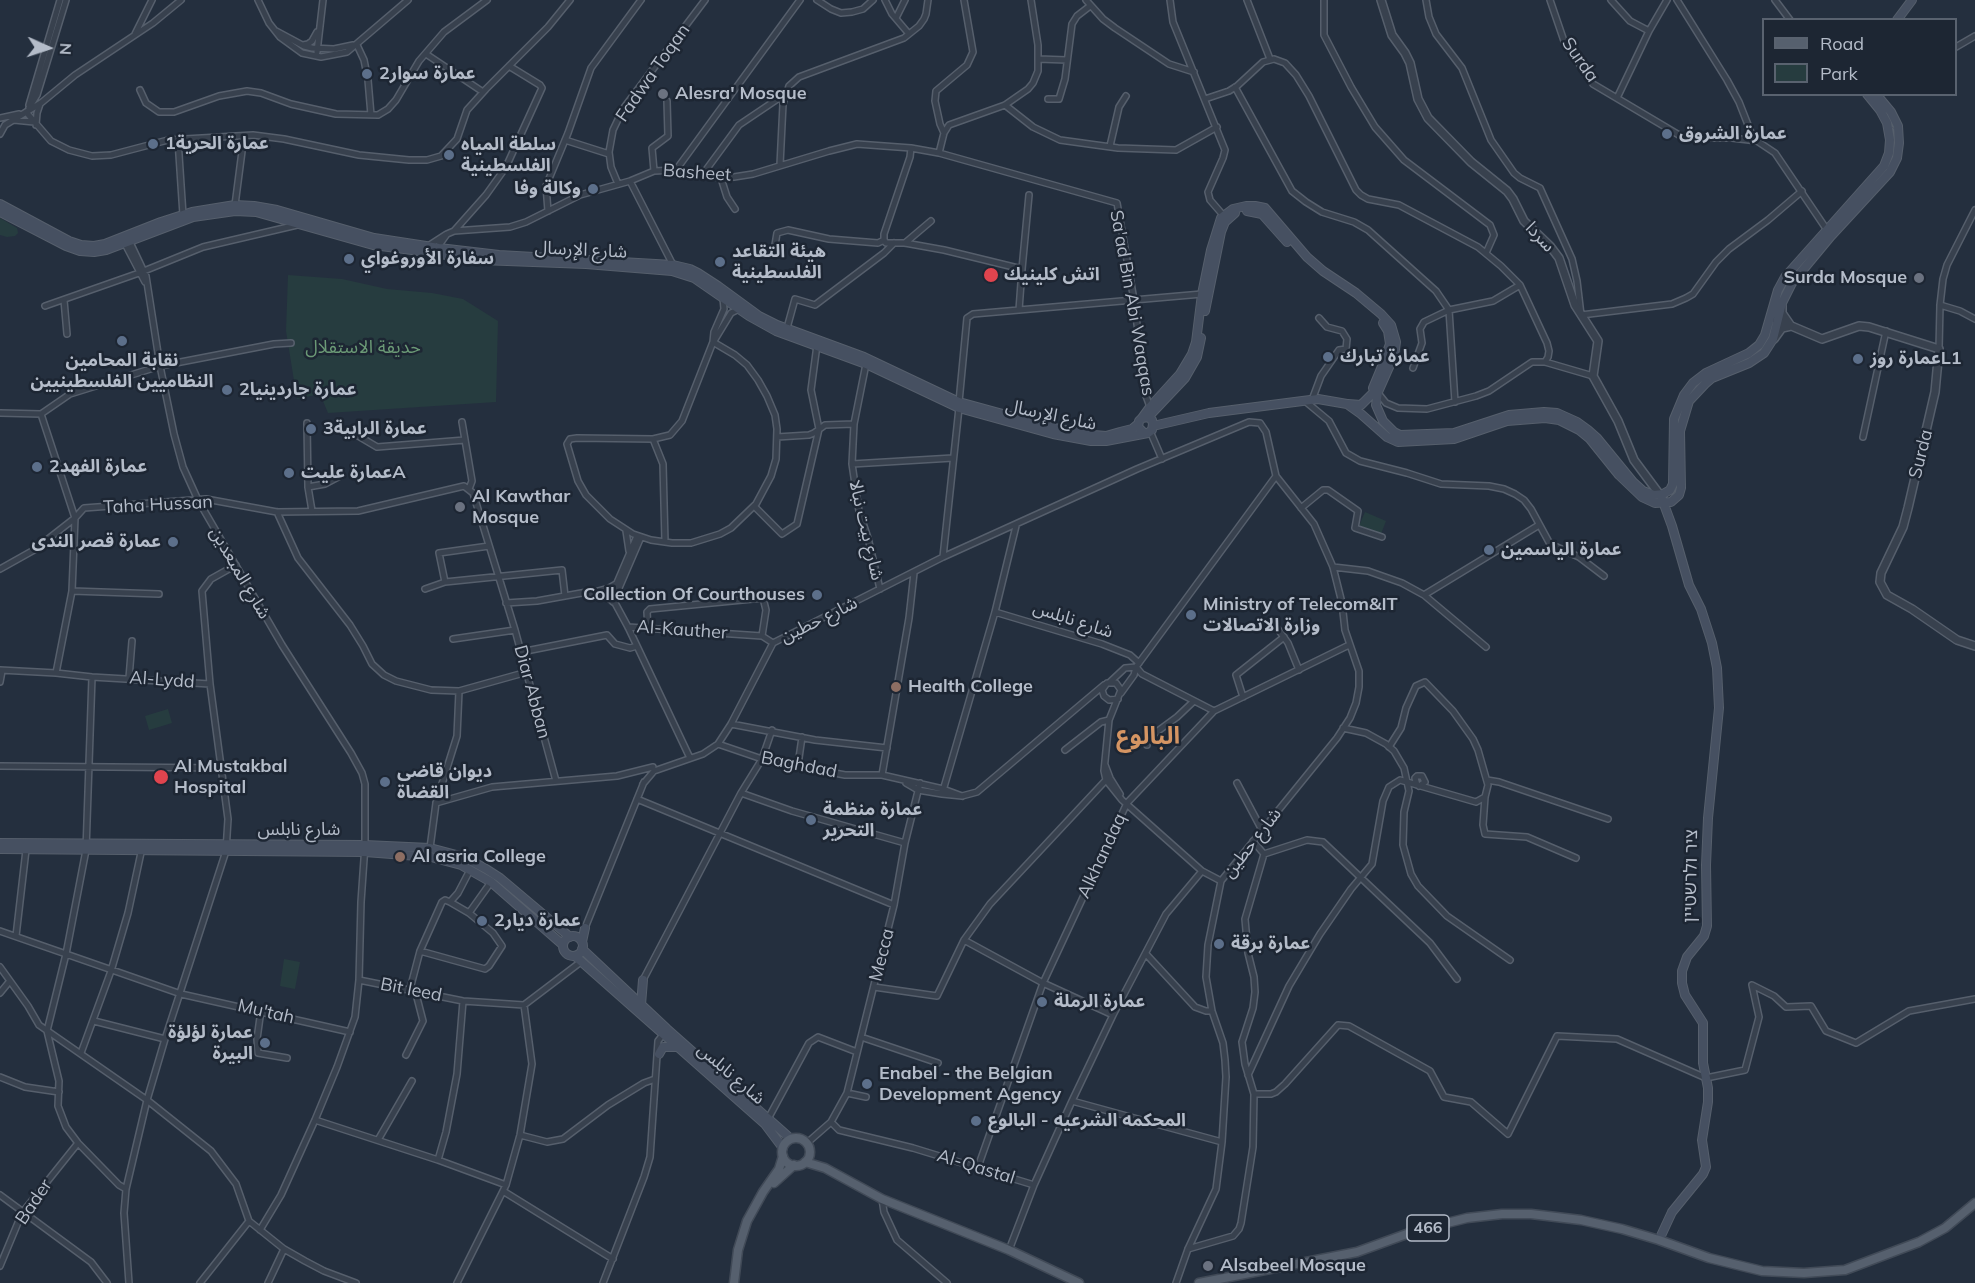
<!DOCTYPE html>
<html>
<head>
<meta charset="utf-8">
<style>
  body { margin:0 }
  #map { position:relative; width:1975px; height:1283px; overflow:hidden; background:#242f3e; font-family:Mulish,sans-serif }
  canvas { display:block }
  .legend { position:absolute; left:1762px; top:18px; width:195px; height:78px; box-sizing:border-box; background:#1d2633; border:2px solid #59626f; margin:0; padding:8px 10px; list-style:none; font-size:18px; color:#b4bcc9 }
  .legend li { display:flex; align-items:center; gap:12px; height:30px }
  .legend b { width:30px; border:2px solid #59626f }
  .north { position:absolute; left:18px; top:18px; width:60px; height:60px; -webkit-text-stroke:4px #1d2633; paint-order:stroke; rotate:93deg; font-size:16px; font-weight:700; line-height:24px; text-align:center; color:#b4bcc9 }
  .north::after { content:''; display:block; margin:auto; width:21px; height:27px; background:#b4bcc9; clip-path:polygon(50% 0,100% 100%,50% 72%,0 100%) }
</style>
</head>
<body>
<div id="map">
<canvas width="1975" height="1283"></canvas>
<ul class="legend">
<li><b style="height:8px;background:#56606e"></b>Road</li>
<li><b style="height:16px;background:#263c3f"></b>Park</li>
</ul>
<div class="north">N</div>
</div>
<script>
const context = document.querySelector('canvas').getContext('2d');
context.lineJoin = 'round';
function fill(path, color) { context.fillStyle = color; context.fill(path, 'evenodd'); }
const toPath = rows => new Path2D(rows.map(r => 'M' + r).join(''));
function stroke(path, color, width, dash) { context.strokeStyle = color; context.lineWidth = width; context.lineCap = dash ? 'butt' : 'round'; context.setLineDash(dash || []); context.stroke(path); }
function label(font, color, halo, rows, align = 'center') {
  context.font = font + ' Mulish,"Noto Sans Arabic","Noto Sans Hebrew",sans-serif'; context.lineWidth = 5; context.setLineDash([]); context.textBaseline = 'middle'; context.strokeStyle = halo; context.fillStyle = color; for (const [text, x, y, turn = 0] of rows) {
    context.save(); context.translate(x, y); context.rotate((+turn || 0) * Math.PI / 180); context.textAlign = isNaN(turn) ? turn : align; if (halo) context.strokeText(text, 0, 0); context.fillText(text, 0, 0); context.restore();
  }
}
fill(toPath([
  [0,218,17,228,18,233,15,236,7,237,0,235],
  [288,275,342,279,387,289,432,293,463,299,498,321,496,402,328,413,320,394,297,399,286,331],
  [1365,512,1386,521,1381,534,1359,526],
  [168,709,172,723,149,730,145,716],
  [284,959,300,962,295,989,280,986]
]), '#263c3f');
const minor = toPath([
  [258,0,269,23,280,37,302,53,321,57,347,52,408,0],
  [817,0,831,9,841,13,852,12,863,9,873,0],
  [885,0,892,14,909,34],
  [1086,0,1103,19,1115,28,1169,64,1194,72],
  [1170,0,1173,22,1225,150,1223,158,1208,192,1210,200,1223,215],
  [1247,0,1270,59],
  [1324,0,1324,35,1351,87,1375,127,1404,160,1490,225,1494,235,1486,253],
  [1426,0,1429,17,1436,34,1462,68,1491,140,1514,173,1520,178,1540,188,1572,259,1577,281,1581,315,1672,304,1686,298,1693,294,1716,262,1729,249,1768,220,1802,191],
  [1550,0,1564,41,1593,84,1684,138,1732,138,1757,141,1775,153,1827,230],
  [1611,0,1630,21,1649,31],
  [1677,0,1727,80,1739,102,1752,135,1757,141],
  [1775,0,1790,20],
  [896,18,905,0],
  [276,31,304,46,312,48,334,49,353,45],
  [135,34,152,0],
  [303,45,308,44,312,41,317,32],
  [357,45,364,60,368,80,371,115],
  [1956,47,1975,36],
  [317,52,323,0],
  [426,54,483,92],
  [1038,59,1067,60],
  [1235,87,1292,191,1306,202,1322,212,1354,222,1368,230,1436,291,1449,310,1455,402],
  [140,90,146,103,159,112,174,112,219,96,247,91,261,93,291,104,336,114,378,115,388,109,396,100,419,61,444,32,487,0],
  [1617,98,1649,31,1667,0],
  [1048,99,1059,99,1065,79,1072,24,1077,16,1090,6],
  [1205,99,1229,91,1237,86,1263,62,1274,59,1285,63,1296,75,1309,96,1356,190,1361,195,1368,199,1399,205,1478,247,1501,266,1520,285,1547,343,1549,351,1548,357,1545,362],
  [29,105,60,0],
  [1005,105,1033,127,1060,140,1118,148,1176,150,1217,127],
  [29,108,37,95,66,0],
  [26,112,51,141,69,150,92,156,111,155,168,140,253,135,284,139,359,155,409,160,427,160,441,156,457,139,467,110,486,89,548,27,570,0],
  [0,118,19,114],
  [14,120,34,122],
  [36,125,37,113,40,104],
  [944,133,940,124,935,101,936,91,967,65,973,52,964,0],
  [0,134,5,125,41,103,75,75,153,23,181,0],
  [178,140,183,215],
  [565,140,609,154],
  [1110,146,1119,107,1126,96],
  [939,153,944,133,949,125,1005,105,1028,89,1033,83,1038,71,1038,45,1031,0],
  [780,165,783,104,789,86,799,77,904,38,919,26,924,19,926,14,928,0],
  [676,170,800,0],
  [654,171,652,148,668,136,667,101],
  [703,174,739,125,785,94],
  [721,178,727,197,735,209],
  [630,181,673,265],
  [618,184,611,167,609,152,613,130,623,109,705,0],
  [235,205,244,136],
  [548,211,546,186,568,133,591,68,641,0],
  [454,231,486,195,506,167,542,88,540,85,509,66],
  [128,238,146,276,160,366,174,434,183,467,198,500,282,645,351,753,362,773,365,784,365,845,361,902,359,980,355,1017,337,1067,315,1120,281,1195,260,1230],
  [123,240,145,282],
  [884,240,884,234,910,157,911,148],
  [905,243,931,221],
  [775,245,777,233,788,230,829,239,878,243,884,240,886,243,905,243,944,250,1022,269,1019,310],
  [428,246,445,235],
  [437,248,447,234,454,231,510,227,526,222,580,195,630,181,654,171,676,170,721,178,734,177,753,174,829,151,857,144,911,148,939,153,1117,203,1134,300,1146,396,1150,407],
  [1022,269,1029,195],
  [64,300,67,334],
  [1940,305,1960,311,1975,319],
  [45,306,139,273,203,247,297,225],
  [787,328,795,299,815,305,884,253,894,243],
  [714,341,731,313,739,309],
  [713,342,735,355,747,365,758,380,767,396,775,415,777,429,776,459,771,476,756,504,731,528,720,534,691,543,672,543,651,540,633,534,610,519,586,495,578,481,567,444,570,439,577,438,653,439,670,435,682,421,713,342],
  [713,342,714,332,724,309,723,298],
  [1939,349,1940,305,1943,279,1947,265,1975,210],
  [866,364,854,424,852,464,859,511,868,538,880,589],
  [1413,368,1422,343,1420,329,1424,322,1449,310,1493,301,1520,285],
  [1378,393,1386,403,1398,408,1427,409,1476,396,1489,391,1532,362,1545,362,1593,376],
  [1312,400,1321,376,1339,350,1346,349,1347,339,1342,331,1327,327,1319,318],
  [1305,401,1329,421,1346,453,1360,461,1407,473,1441,484,1489,486,1504,489,1515,494,1524,500,1531,509,1550,544,1579,557,1604,576],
  [959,402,967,318,973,314,1202,294],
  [0,413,41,414,75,518,72,591,56,673,92,677,210,684,228,819,226,851,165,1039,147,1100,126,1189,124,1213,129,1283],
  [41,414,70,394,160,366,274,344,291,343],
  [462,422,472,481,469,489],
  [307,423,308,487,312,511],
  [1150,431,1162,459],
  [355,434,377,447,465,440],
  [777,437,809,435,814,433,825,425,854,424],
  [1863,437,1886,331],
  [653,439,663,464,665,542],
  [852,464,953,458],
  [308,487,325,484,342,475],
  [754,506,782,534,797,524,819,429,811,390,817,345],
  [1301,508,1323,490,1328,490,1358,511,1355,528,1382,537],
  [277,512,298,558,350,625,363,646,372,664,384,675,396,681,431,690,459,691,527,672],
  [626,531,629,551],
  [943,557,959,408],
  [1333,567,1368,571,1402,583,1424,595,1486,647],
  [0,569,34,550,75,518,84,508,206,499,277,512,358,511,464,486,473,493,515,630,556,781],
  [914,573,909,618,882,775,943,789,962,796],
  [445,582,439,553,489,546],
  [425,589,445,582,562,570,565,596],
  [72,591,159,594],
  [594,592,609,588,616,584],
  [1424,595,1539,525],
  [610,599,637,536],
  [613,602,641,537],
  [506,603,537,601,587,592,604,595,615,603,628,627,690,758],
  [995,612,1102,644,1130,655,1139,663],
  [1272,621,1288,643,1299,670],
  [628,627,762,636,773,643],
  [648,629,647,612,650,609,763,598,766,610,762,636],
  [453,639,515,630],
  [521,652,607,635,615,644,630,648,637,646],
  [1136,667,1142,674,1214,711],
  [0,670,56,673],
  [92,677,86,850,66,954,47,1031,59,1081,58,1106,66,1127,78,1143,119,1185,126,1189],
  [129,678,132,641],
  [0,682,2,671],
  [1110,682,1125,668,1136,667],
  [210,684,202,591,211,579,236,565],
  [1121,693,1134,675,1136,667,1276,476],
  [1243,697,1236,675,1284,637],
  [1118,699,1109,700,1104,696,1102,690,1107,683,1116,683,1121,690,1109,720,1104,771,1106,780,1122,800,1202,871,1221,881],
  [731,724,815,740,887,748],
  [1343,728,1366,733,1386,744,1394,751,1404,768,1409,791,1404,812,1403,845,1411,874,1418,886,1447,916,1510,960],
  [718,744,762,759,845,775,882,775],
  [1147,745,1147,739,1177,717,1194,701],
  [1389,747,1401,728,1406,708,1416,686,1425,682,1453,711,1473,739,1478,750,1488,785,1485,797,1483,825,1485,834,1527,837,1576,858],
  [1065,750,1101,722,1109,720],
  [798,765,802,737],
  [1105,765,1110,778,1120,794],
  [0,766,222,768],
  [1487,780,1499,782,1608,819],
  [906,783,918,790,942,794,962,796,977,792,1104,685],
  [1237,783,1262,830],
  [643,784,654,771,703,754,718,744,731,724,773,643,943,557,1137,469,1249,422,1260,423,1266,432,1276,476,1314,524,1333,567,1342,603,1345,630,1359,671,1359,687,1356,703,1350,718,1337,738,1221,881,1208,945,1206,977,1212,1011,1223,1043,1225,1060,1226,1077,1222,1142,1216,1189,1188,1249,1176,1283],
  [1417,785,1415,778,1417,776,1422,776,1425,782,1419,786],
  [741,793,792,811,905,843],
  [942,794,995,612,1016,526],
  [637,799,894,905],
  [436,803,492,787,617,776,653,767],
  [430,848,436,803,457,736,459,691],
  [1264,854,1307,840,1323,842,1430,943,1457,979],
  [469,913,491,882],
  [585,928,644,782],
  [0,931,181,994,350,1032],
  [16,936,26,850],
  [964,940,1043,983,1113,1015],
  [420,951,442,902,445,900,450,902,458,893,470,870],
  [1146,954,1195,1007,1206,1011,1212,1011],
  [0,967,28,1006,39,1025,147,1100,211,1151,236,1184,249,1221,284,1249,305,1261,324,1271,356,1283],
  [359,980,463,1001,524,1005,582,961],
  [643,980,741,793,762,759,772,730],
  [874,987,937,996,964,940,990,904,1106,780],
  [410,989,420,951,485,969,489,966,502,946,493,933,469,913,450,902],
  [0,993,9,982],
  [261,1010,257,1039,258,1053,287,1058],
  [94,1021,165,1039],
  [861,1037,938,1063],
  [81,1053,111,971,128,913,142,848],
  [406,1055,423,1021,415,990],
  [1248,1075,1289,986,1320,934,1351,889,1372,864,1383,801,1389,787,1400,780,1476,802,1485,797],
  [0,1077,25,1087,59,1092],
  [847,1093,866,1097],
  [1254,1094,1271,1094,1276,1092,1285,1084,1338,1025,1349,1026,1430,1071,1444,1097,1471,1102,1508,1134,1557,1036,1617,1039,1706,1078,1745,1070,1759,1017,1752,985,1774,996,1786,1007,1811,1006,1826,1031,1856,1043,1909,1011,1975,999],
  [1072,1101,1113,1015,1166,914,1202,871],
  [769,1117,809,1043,818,1037,857,1052],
  [315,1120,438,1160,506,1185],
  [831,1122,839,1130,913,1148,1034,1185,1072,1101,1222,1142],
  [520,1135,547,1142,563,1139,608,1105,644,1083,655,1079],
  [378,1140,412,1081],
  [807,1143,831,1122,847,1093,894,905,905,843,920,783],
  [438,1160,446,1132,457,1074,463,1001],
  [978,1167,1043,983,1127,803,1214,711,1349,645],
  [503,1191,613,1259],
  [0,1195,91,1262,107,1283],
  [882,1199,884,1212,897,1240,947,1283],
  [1188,1249,1233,1236,1239,1229,1241,1223,1253,1147,1254,1094,1245,1064,1242,1042,1253,1008,1255,992,1254,977,1248,953,1245,919,1264,854,1253,841],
  [1009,1250,1034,1185],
  [0,1266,22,1213,78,1143],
  [200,1283,249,1221],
  [268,1283,284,1249],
  [457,1283,506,1185,520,1135,532,1064,524,1005],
  [603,1283,644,1177,650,1157,658,1041,665,1032]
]);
const tertiary = toPath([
  [1381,0,1392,35,1405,53,1410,63,1418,99,1428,118,1471,162,1507,191,1513,199,1524,221,1550,246,1559,258,1575,305,1598,341,1593,376,1618,421,1634,460,1660,495],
  [1775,319,1822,339,1859,326,1869,327,1939,349,1935,392,1908,508,1903,527,1881,573,1880,582,1887,595,1912,609,1957,640,1975,646],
  [1774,339,1782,328,1791,326,1782,313,1782,306]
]);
const secondary = toPath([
  [1897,20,1912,0],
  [0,204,69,241,81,245,94,246,105,244,161,222,192,212,235,205,254,206,277,210,374,238,439,248,499,255,673,265,690,269,698,273,718,286,759,316,777,325,864,357,959,402,1054,428,1094,435,1106,436,1120,432,1132,429,1138,424],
  [1247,211,1262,214,1287,242],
  [0,212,66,246,80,251,94,252,106,250,193,217,235,211,256,212,373,245,412,250,481,260,586,264,672,271,694,278,749,316,776,331,866,364,959,408,1053,434,1091,441,1106,441,1148,433,1152,430,1153,424,1152,420,1148,417,1142,418,1139,421,1138,427,1143,432],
  [1205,311,1221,232,1225,222,1235,213],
  [1348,404,1361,405,1374,392,1378,392,1373,388,1383,364,1390,344,1388,331,1383,323],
  [1142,418,1150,407,1180,374,1192,354,1196,342,1202,294,1211,250,1221,218,1233,209,1246,206,1255,206,1265,208,1307,257,1323,271,1356,293,1381,314,1391,325,1396,342,1394,356,1378,392,1376,405,1383,421,1394,432,1400,435,1454,433,1509,415,1544,412,1557,413,1577,422,1588,430,1597,438,1633,482,1643,491,1654,495,1663,494,1670,490,1673,484,1674,419,1684,395,1693,383,1706,373,1749,353,1759,345,1765,335,1778,290,1785,277,1884,166,1889,153,1890,140,1887,123,1880,110,1867,94],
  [1150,418,1151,414,1185,378,1197,357,1201,338],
  [1153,426,1209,413,1318,399,1347,404,1361,414,1387,437,1398,442,1454,439,1507,421,1545,418,1559,420,1579,430,1590,439,1619,475,1642,497,1655,503,1671,502,1679,495,1681,488,1680,431,1689,401,1705,384,1712,378,1749,363,1764,353,1773,339,1782,303,1792,283,1831,236,1890,172,1897,158,1899,143,1898,126,1891,112,1876,94],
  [0,843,365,845,430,848,464,857,486,869,500,878,570,937],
  [0,849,365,852,431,857,461,865,491,882,563,945],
  '563 946a10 10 0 1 1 20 0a10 10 0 1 1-20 0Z',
  [582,942,585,928],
  [582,949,667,1029,791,1139],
  [575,956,765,1124,783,1148],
  [641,1005,643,980],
  [659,1054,663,1047,677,1047],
  [1659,1240,1672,1212,1703,1174,1706,1167,1702,1140,1708,1102,1708,1088,1703,1063,1703,1023,1685,995,1682,983,1682,971,1687,957,1704,936,1707,926,1706,865,1708,818,1719,708,1717,668,1712,643,1701,609,1689,585,1672,526,1662,499]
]);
const primary = toPath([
  '782 1152a14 14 0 1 1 28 0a14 14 0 1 1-28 0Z',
  [805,1162,825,1168,882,1199,1009,1250,1079,1283],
  [774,1183,794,1165],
  [734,1283,738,1250,747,1221,763,1192,779,1169,783,1156],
  [1199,1283,1357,1252,1415,1231,1467,1218,1502,1214,1531,1214,1581,1220,1622,1229,1659,1240,1709,1258,1762,1271,1804,1273,1845,1270,1919,1242,1945,1228,1975,1203]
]);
stroke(minor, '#565f6c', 8);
stroke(tertiary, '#565f6c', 10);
stroke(secondary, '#565f6c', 10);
stroke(primary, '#414a57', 11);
stroke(minor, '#38414e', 5);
stroke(tertiary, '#38414e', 7);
stroke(secondary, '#465061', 8);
stroke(primary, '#56606e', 8);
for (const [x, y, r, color] of [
  [367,74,6,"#5c6f8a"],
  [663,94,6,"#6b7280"],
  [1667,134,6,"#5c6f8a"],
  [153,144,6,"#5c6f8a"],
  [449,155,6,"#5c6f8a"],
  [593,189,6,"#5c6f8a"],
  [349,259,6,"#5c6f8a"],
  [720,262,6,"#5c6f8a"],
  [991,275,8,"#e0444e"],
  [1919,278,6,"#6b7280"],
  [122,341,6,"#5c6f8a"],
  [1328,357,6,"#5c6f8a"],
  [1858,359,6,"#5c6f8a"],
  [227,390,6,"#5c6f8a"],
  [311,429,6,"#5c6f8a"],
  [37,467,6,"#5c6f8a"],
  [289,473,6,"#5c6f8a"],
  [460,507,6,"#6b7280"],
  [173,542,6,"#5c6f8a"],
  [1489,550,6,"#5c6f8a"],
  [817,595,6,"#5c6f8a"],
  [1191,615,6,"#5c6f8a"],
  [896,687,6,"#8d6e63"],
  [161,777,8,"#e0444e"],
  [385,782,6,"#5c6f8a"],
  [811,820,6,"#5c6f8a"],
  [400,857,6,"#8d6e63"],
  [482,921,6,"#5c6f8a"],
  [1219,944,6,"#5c6f8a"],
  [1042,1002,6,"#5c6f8a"],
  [265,1043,6,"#5c6f8a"],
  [867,1084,6,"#5c6f8a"],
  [976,1121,6,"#5c6f8a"],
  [1208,1266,6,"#6b7280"]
]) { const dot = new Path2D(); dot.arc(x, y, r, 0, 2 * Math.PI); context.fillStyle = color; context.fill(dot); stroke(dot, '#1d2633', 2); }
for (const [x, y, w] of [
  [1428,1228,42]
]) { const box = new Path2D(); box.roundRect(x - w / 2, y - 13, w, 26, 4.5); context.fillStyle = '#1d2633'; context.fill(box); stroke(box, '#b4bcc9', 1.5); }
label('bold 16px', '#b4bcc9', null, [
  ["466",1428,1228]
]);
label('18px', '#b4bcc9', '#1d2633', [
  ["Surda",1580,60,55],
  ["Fadwa Toqan",653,73,-55],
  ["Basheet",697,173,4],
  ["سردا",1540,237,47],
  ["شارع الإرسال",581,250,3],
  ["Sa'ad Bin Abi Waqqas",1132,303,80],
  ["شارع الإرسال",1051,415,12],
  ["Surda",1921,454,-76],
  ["Taha Hussan",158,505,-3],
  ["شارع بيت نبالا",866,530,77],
  ["شارع المبعدين",240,573,60],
  ["شارع حطين",819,620,-26],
  ["شارع نابلس",1073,620,18],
  ["Al-Kauther",682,630,4],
  ["Al-Lydd",162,680,4],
  ["Diar Abban",532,692,75],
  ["Baghdad",799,765,11],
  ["شارع نابلس",299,830],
  ["شارع حطين",1252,843,-52],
  ["Alkhandaq",1102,856,-65],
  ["ציר ולרשטיין",1691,876,-89],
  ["Mecca",882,955,-76],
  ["Bit leed",411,990,11],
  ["Mu'tah",266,1012,13],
  ["شارع نابلس",731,1074,41],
  ["Al-Qastal",976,1167,17],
  ["Bader",34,1202,-56]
]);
label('bold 18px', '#b4bcc9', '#1d2633', [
  ["عمارة سوار2",379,74],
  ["Alesra' Mosque",675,94],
  ["عمارة الشروق",1679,134],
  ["عمارة الحرية1",165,144],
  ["سلطة المياه",461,145],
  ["الفلسطينية",461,166],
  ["وكالة وفا",581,189,"right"],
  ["هيئة التقاعد",732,252],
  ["الفلسطينية",732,273],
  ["سفارة الأوروغواي",361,259],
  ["اتش كلينيك",1004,275],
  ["Surda Mosque",1907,278,"right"],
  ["عمارة تبارك",1340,357],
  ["عمارة روزL1",1870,359],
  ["نقابة المحامين",122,361,"center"],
  ["النظاميين الفلسطينيين",122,382,"center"],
  ["عمارة جاردينيا2",239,390],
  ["عمارة الرابية3",323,429],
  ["عمارة الفهد2",49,467],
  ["عمارة عليتA",301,473],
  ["Al Kawthar",472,497],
  ["Mosque",472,518],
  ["عمارة قصر الندى",161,542,"right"],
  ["عمارة الياسمين",1501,550],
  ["Collection Of Courthouses",805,595,"right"],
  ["Ministry of Telecom&IT",1203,605],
  ["وزارة الاتصالات",1203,626],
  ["Health College",908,687],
  ["Al Mustakbal",174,767],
  ["Hospital",174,788],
  ["ديوان قاضي",397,772],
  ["القضاة",397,793],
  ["عمارة منظمة",823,810],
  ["التحرير",823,831],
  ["Al asria College",412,857],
  ["عمارة ديار2",494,921],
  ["عمارة برقة",1231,944],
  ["عمارة الرملة",1054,1002],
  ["عمارة لؤلؤة",253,1033,"right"],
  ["البيرة",253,1054,"right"],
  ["Enabel - the Belgian",879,1074],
  ["Development Agency",879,1095],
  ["المحكمه الشرعيه - البالوع",988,1121],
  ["Alsabeel Mosque",1220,1266]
], 'left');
label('18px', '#6b9a76', '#1d2633', [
  ["حديقة الاستقلال",363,348]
]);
label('bold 24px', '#d59563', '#1d2633', [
  ["البالوع",1148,737]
]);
</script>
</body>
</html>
